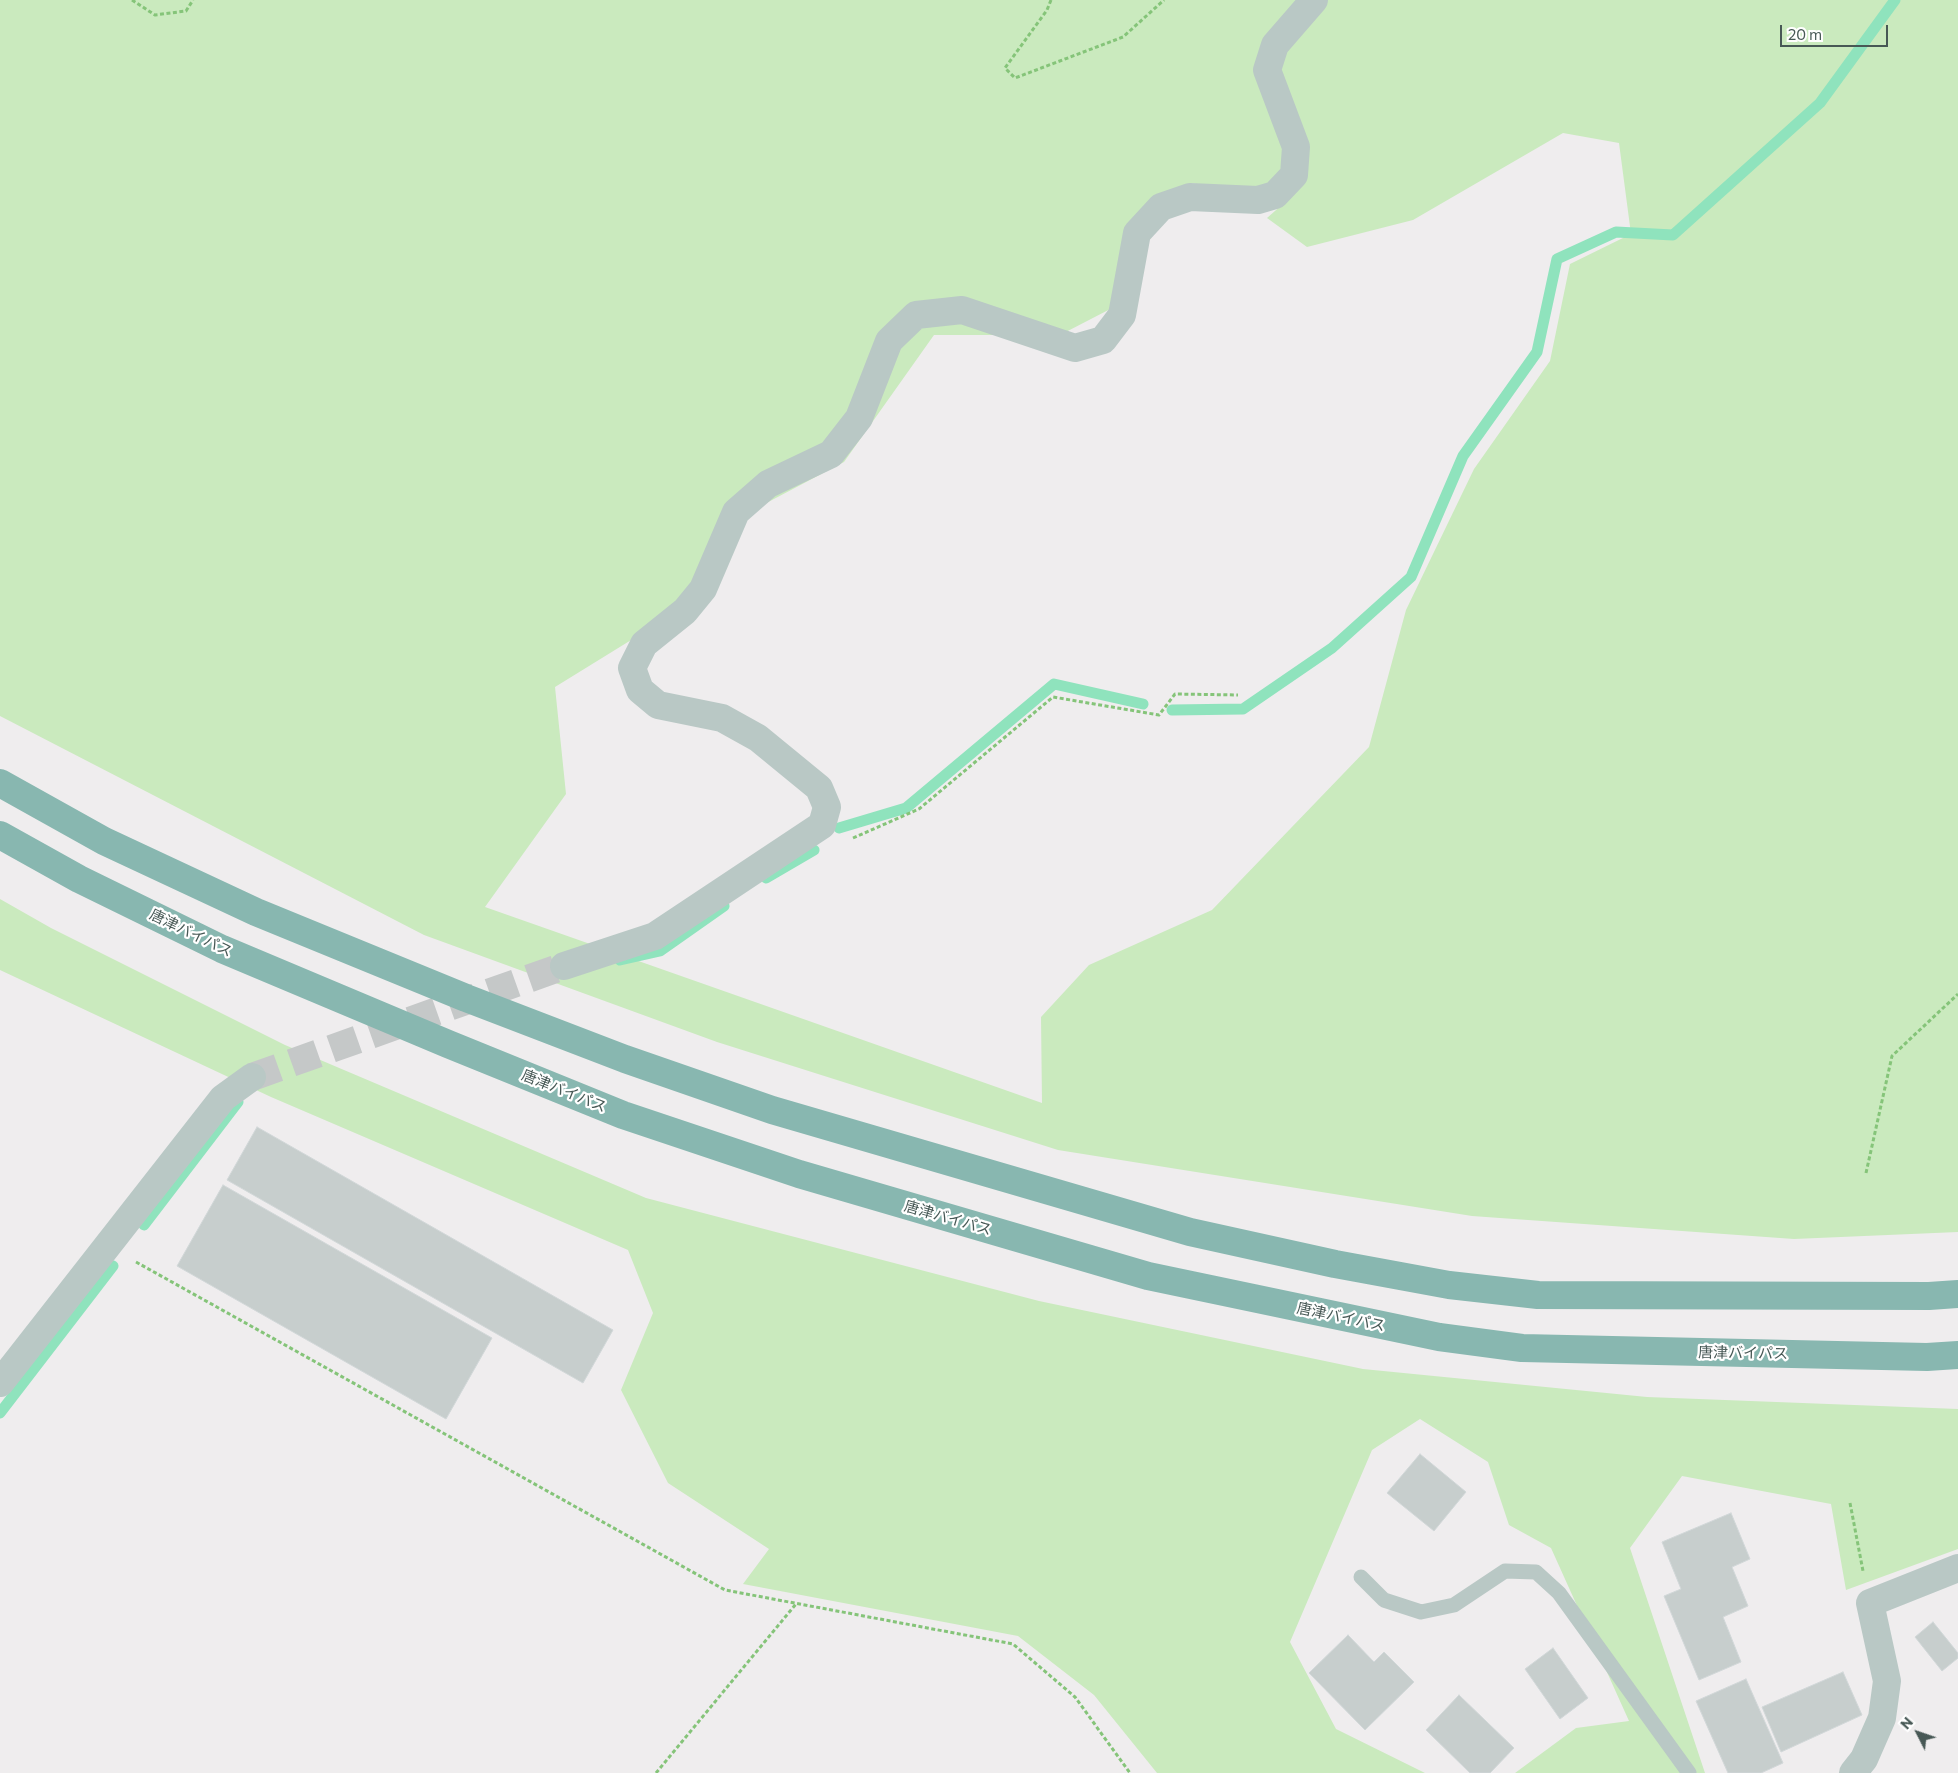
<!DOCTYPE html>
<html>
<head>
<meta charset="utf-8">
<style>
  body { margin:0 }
  #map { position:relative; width:1958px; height:1773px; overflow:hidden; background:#efedee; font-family:Commissioner,sans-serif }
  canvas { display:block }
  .north { position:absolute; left:1893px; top:1708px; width:50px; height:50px; -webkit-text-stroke:4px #fff; paint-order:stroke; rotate:311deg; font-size:14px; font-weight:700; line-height:20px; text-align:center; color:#475855 }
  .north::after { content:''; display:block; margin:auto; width:18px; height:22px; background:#475855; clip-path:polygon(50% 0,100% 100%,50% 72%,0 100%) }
  .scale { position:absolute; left:1780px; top:25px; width:108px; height:22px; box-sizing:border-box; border:2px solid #475855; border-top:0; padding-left:6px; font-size:15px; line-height:18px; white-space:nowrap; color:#475855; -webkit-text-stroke:4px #fff; paint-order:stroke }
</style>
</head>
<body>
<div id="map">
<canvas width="1958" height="1773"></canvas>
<div class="north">N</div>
<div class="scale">20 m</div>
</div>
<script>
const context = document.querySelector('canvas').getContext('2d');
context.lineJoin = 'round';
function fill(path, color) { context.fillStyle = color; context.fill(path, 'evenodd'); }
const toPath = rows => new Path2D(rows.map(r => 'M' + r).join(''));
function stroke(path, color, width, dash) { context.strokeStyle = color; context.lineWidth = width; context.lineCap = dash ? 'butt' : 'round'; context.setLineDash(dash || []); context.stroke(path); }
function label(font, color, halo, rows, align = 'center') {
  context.font = font + ' Commissioner,"Noto Sans JP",sans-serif'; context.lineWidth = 4.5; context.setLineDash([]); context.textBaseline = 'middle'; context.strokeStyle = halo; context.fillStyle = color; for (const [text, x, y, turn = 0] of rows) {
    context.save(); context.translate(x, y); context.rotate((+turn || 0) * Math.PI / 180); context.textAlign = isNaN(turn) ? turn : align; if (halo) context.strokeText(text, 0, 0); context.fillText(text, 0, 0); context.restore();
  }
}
fill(toPath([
  [0,0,1958,0,1958,1232,1794,1239,1472,1216,1058,1150,717,1042,424,935,0,716],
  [1563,133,1619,143,1631,234,1570,264,1550,361,1474,469,1406,610,1369,747,1212,910,1089,965,1041,1017,1042,1103,485,907,566,794,555,687,696,600,738,518,844,462,934,335,1060,335,1118,305,1143,209,1192,183,1284,203,1267,218,1307,247,1413,220],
  [0,899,51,928,285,1045,646,1198,1039,1301,1363,1369,1647,1397,1958,1409,1958,1549,1846,1590,1831,1504,1682,1476,1630,1548,1705,1773,1515,1773,1576,1728,1629,1721,1551,1548,1509,1525,1488,1462,1420,1419,1372,1450,1290,1642,1336,1729,1425,1773,1157,1773,1094,1695,1018,1636,743,1584,769,1549,668,1483,621,1390,653,1313,628,1250,271,1097,0,970]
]), '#caeabe');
stroke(toPath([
  [1172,710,1243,709,1332,648,1411,577,1463,456,1537,352,1557,259,1616,232,1673,235,1820,103,1895,0],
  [839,828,906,808,1054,684,1143,704],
  [766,878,814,850],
  [620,960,660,951,724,906],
  [144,1225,238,1102],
  [0,1413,113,1266]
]), '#8fe3bd', 11);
const building = toPath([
  [257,1127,613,1330,583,1383,227,1180,257,1127],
  [223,1185,492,1338,446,1419,177,1266,223,1185],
  [1420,1454,1466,1492,1434,1531,1387,1493,1420,1454],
  [1731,1513,1750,1559,1732,1567,1748,1606,1723,1617,1741,1662,1699,1680,1664,1596,1681,1589,1662,1542,1731,1513],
  [1933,1622,1958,1653,1958,1658,1942,1671,1915,1637,1933,1622],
  [1348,1635,1374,1662,1384,1652,1414,1682,1365,1730,1309,1673,1348,1635],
  [1553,1648,1588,1698,1560,1719,1525,1669,1553,1648],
  [1843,1672,1862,1715,1781,1752,1762,1707,1843,1672],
  [1746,1679,1783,1763,1761,1773,1728,1773,1696,1701,1746,1679],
  [1459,1695,1514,1748,1490,1773,1470,1773,1426,1730,1459,1695]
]);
fill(building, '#c7cecd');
stroke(building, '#d1d7d8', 1);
stroke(toPath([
  [252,1077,564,966]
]), '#c5c8c8', 28, [28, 14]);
stroke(toPath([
  [132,0,155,15,186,11,193,0],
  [1051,0,1047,10,1005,68,1015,78,1123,37,1164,0],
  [853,838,919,809,1053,697,1159,715,1175,694,1238,695],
  [1866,1173,1892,1056,1958,994],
  [136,1262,725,1590,1013,1644,1075,1697,1130,1773],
  [1850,1503,1863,1571],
  [656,1773,796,1604]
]), '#85c479', 3, [4, 2.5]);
stroke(toPath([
  [1361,1577,1384,1600,1421,1612,1454,1605,1505,1571,1536,1572,1559,1593,1689,1773]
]), '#b9c8c5', 15);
stroke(toPath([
  [564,966,655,936,822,825,827,807,819,788,758,738,722,718,658,705,640,690,632,668,644,644,685,611,703,589,736,512,768,484,831,454,859,418,889,341,916,315,962,310,1075,348,1103,340,1122,315,1137,233,1161,207,1190,197,1258,200,1275,195,1294,175,1296,147,1267,70,1275,45,1314,0],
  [0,1383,223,1098,252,1077],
  [1853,1773,1864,1759,1882,1718,1887,1681,1870,1603,1958,1568]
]), '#b9c8c5', 28);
stroke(toPath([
  [0,783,104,841,256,912,466,998,625,1059,772,1110,1190,1232,1335,1264,1449,1285,1538,1295,1929,1296,1958,1294],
  [0,835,79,879,222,949,448,1044,623,1115,799,1174,1148,1276,1439,1337,1522,1348,1927,1357,1958,1355]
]), '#88b7b0', 28);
label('15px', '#475855', '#fff', [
  ["唐津バイパス",191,933,26],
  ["唐津バイパス",564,1091,22],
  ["唐津バイパス",948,1218,16],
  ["唐津バイパス",1341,1317,12],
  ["唐津バイパス",1743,1353,1]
]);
</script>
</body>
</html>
